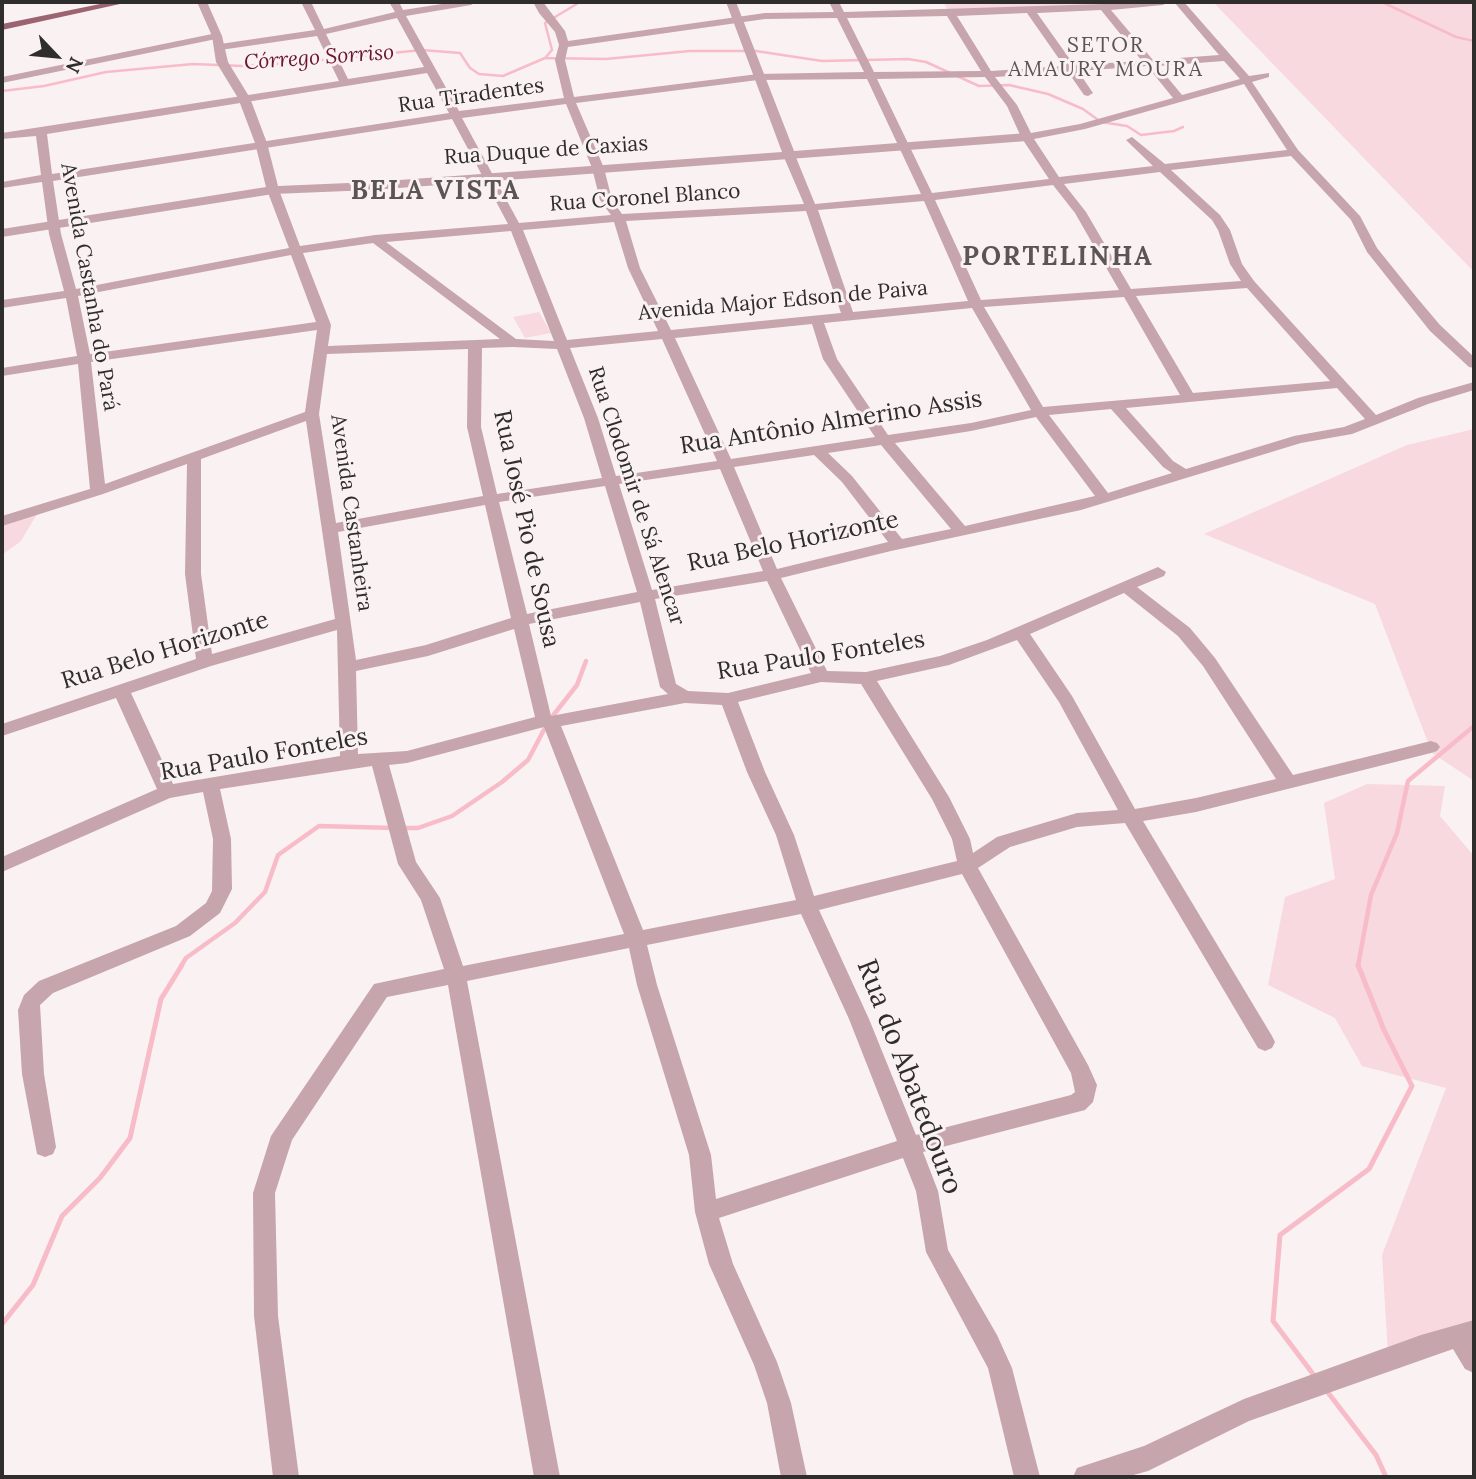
<!DOCTYPE html>
<html>
<head>
<meta charset="utf-8">
<style>
  body { margin:0 }
  #map { position:relative; width:1476px; height:1479px; overflow:hidden; background:#faf1f3; font-family:Lora,serif }
  canvas { display:block }
  .frame { position:absolute; inset:0; border:4px solid #302d2d; pointer-events:none }
  .north { position:absolute; left:21px; top:21px; width:70px; height:70px; -webkit-text-stroke:5px #faf1f3; paint-order:stroke; rotate:116deg; font-size:19px; font-weight:700; line-height:28px; text-align:center; color:#302d2d }
  .north::after { content:''; display:block; margin:auto; width:24px; height:32px; background:#302d2d; clip-path:polygon(50% 0,100% 100%,50% 72%,0 100%) }
</style>
</head>
<body>
<div id="map">
<canvas width="1476" height="1479"></canvas>
<div class="frame"></div>
<div class="north">N</div>
</div>
<script>
const context = document.querySelector('canvas').getContext('2d');
context.lineJoin = 'round';
function fill(path, color) { context.fillStyle = color; context.fill(path, 'evenodd'); }
const toPath = rows => new Path2D(rows.map(r => 'M' + r).join(''));
function stroke(path, color, width, dash) { context.strokeStyle = color; context.lineWidth = width; context.lineCap = dash ? 'butt' : 'round'; context.setLineDash(dash || []); context.stroke(path); }
function label(font, color, halo, rows, align = 'center') {
  context.font = font + ' Lora,serif'; context.lineWidth = 6; context.setLineDash([]); context.textBaseline = 'middle'; context.strokeStyle = halo; context.fillStyle = color; for (const [text, x, y, turn = 0] of rows) {
    context.save(); context.translate(x, y); context.rotate((+turn || 0) * Math.PI / 180); context.textAlign = isNaN(turn) ? turn : align; if (halo) context.strokeText(text, 0, 0); context.fillText(text, 0, 0); context.restore();
  }
}
fill(toPath([
  [943,2,1161,2,1104,8,950,13],
  [1213,2,1474,2,1474,272],
  [539,312,551,333,525,338,513,317],
  [1474,429,1474,781,1432,753,1375,604,1204,534,1407,445],
  [37,514,21,541,2,555,2,525],
  [1367,784,1445,786,1440,816,1474,856,1474,1327,1388,1354,1382,1255,1446,1088,1362,1066,1335,1018,1268,985,1285,897,1335,879,1324,803]
]), '#f8d9df');
stroke(toPath([
  [1382,2,1456,37,1474,41],
  [545,58,606,59,690,51,756,51,822,61,908,59,926,62,979,86,1009,85,1048,94,1083,109,1101,122,1127,126,1141,135,1174,131,1183,127],
  [2,91,44,86,106,72,193,64,243,66,292,63,422,50,460,53,470,68,479,74,503,76,545,58,552,50,545,23,580,2]
]), '#f8bcc9', 2.5);
stroke(toPath([
  [403,828,418,828,452,816,502,782,528,760,548,722,577,685,586,661],
  [181,966,186,958,235,923,265,892,278,855,319,826,394,828],
  [1358,966,1371,895,1397,833,1408,781,1474,726]
]), '#f8bcc9', 4.5);
stroke(toPath([
  [2,1324,33,1285,62,1216,100,1178,130,1138,161,999,182,965],
  [1316,1378,1273,1321,1280,1235,1369,1169,1412,1086,1384,1030,1358,965],
  [1326,1390,1376,1455,1386,1477]
]), '#f8bcc9', 5);
fill(toPath([
  [301,2,311,2,324,29,395,12,389,2,399,2,403,10,455,2,476,2,471,5,406,16,459,111,564,98,555,60,559,45,555,32,539,13,533,2,543,2,565,31,568,41,765,13,834,12,829,2,839,2,844,12,1168,2,1163,5,1111,10,1153,60,1219,55,1174,2,1184,2,1249,76,1269,73,1269,77,1252,82,1298,150,1360,216,1377,248,1418,299,1440,325,1474,357,1474,368,1469,367,1430,331,1367,252,1351,220,1291,156,1171,170,1220,215,1230,230,1242,264,1254,281,1376,415,1418,398,1474,382,1474,390,1428,404,1352,434,1301,443,1081,510,891,551,781,578,827,671,866,672,940,656,987,640,1158,567,1166,572,1164,576,1137,587,1190,628,1215,658,1293,775,1431,741,1437,743,1440,747,1437,751,1431,753,1196,812,1143,821,1272,1036,1275,1042,1272,1048,1265,1051,1258,1048,1125,823,1077,827,1010,847,978,868,1088,1065,1097,1085,1093,1102,1085,1110,923,1152,938,1191,948,1250,997,1335,1012,1368,1040,1477,1014,1477,988,1368,926,1252,916,1191,903,1158,719,1218,733,1264,777,1362,791,1403,807,1477,781,1477,767,1403,754,1365,709,1264,695,1212,689,1155,637,985,629,948,467,981,560,1477,534,1477,448,985,387,997,292,1140,275,1193,278,1316,299,1477,273,1477,254,1316,253,1193,271,1136,374,984,444,969,421,900,398,864,372,766,220,789,231,839,232,889,220,913,190,936,53,993,40,1005,44,1074,56,1147,53,1154,45,1157,37,1154,22,1074,18,1010,24,995,39,981,176,926,206,903,212,891,213,839,203,792,170,798,2,872,2,857,157,789,116,698,2,736,2,724,196,659,185,574,187,464,103,494,2,526,2,516,90,489,78,364,2,376,2,368,77,356,66,298,2,308,2,300,64,291,49,234,42,182,2,188,2,182,41,175,36,136,2,139,2,133,339,81,317,36,220,50,215,47,220,44,315,30,301,2],
  [1101,10,1142,61,1074,65,1037,13,1101,10],
  [1027,13,1064,66,991,71,957,16,1027,13],
  [947,16,981,71,874,72,847,18,947,16],
  [397,18,424,67,348,79,326,34,397,18],
  [837,18,864,72,758,74,574,97,565,60,568,47,765,19,837,18],
  [1224,61,1240,79,1182,95,1158,66,1224,61],
  [1147,66,1173,98,1080,124,1031,133,1017,105,995,77,1068,72,1084,95,1088,96,1093,93,1078,71,1147,66],
  [427,73,449,113,52,174,47,134,427,73],
  [985,77,1007,106,1021,137,1049,179,932,193,877,79,985,77],
  [867,79,921,194,815,204,795,155,789,152,783,155,804,204,622,214,612,200,604,168,576,103,758,80,867,79],
  [1244,84,1287,150,1165,164,1132,137,1126,140,1128,142,1153,166,1059,177,1034,139,1085,129,1244,84],
  [566,104,592,168,600,200,611,215,519,223,462,118,566,104],
  [452,119,508,224,375,235,300,246,279,190,273,187,267,190,289,248,76,289,61,234,53,181,452,119],
  [1160,172,1212,220,1218,230,1230,264,1241,281,1131,289,1086,212,1064,184,1160,172],
  [1053,185,1075,213,1119,290,981,300,935,200,1053,185],
  [924,201,968,301,853,312,818,210,924,201],
  [806,211,841,313,671,330,640,268,626,221,806,211],
  [614,222,628,268,658,331,567,340,523,230,614,222],
  [511,231,554,341,516,339,386,242,511,231],
  [373,243,500,339,328,346,331,325,303,253,373,243],
  [291,255,316,322,90,354,78,296,291,255],
  [1247,288,1330,381,1193,393,1136,296,1247,288],
  [1124,297,1180,395,1043,407,984,307,1124,297],
  [972,308,1031,410,971,423,888,435,837,359,824,323,972,308],
  [812,324,823,359,875,437,731,459,675,338,812,324],
  [317,330,305,412,105,484,91,362,317,330],
  [662,339,717,461,616,476,598,418,570,348,662,339],
  [513,347,557,349,584,418,602,478,497,494,481,427,482,348,513,347],
  [468,349,467,427,483,496,336,523,319,414,327,354,468,349],
  [1337,388,1365,419,1344,427,1294,436,1186,469,1173,461,1126,408,1337,388],
  [1111,409,1163,467,1172,473,1108,493,1049,415,1111,409],
  [1036,417,1095,496,965,526,895,443,971,431,1036,417],
  [306,421,335,619,212,654,201,574,201,459,306,421],
  [881,445,951,529,902,539,852,476,828,453,881,445],
  [814,455,842,482,888,542,777,569,734,467,814,455],
  [720,469,763,571,652,590,619,484,720,469],
  [605,486,637,592,527,614,499,502,605,486],
  [485,505,511,618,426,645,356,660,338,532,485,505],
  [767,581,811,673,728,693,688,691,676,684,655,599,767,581],
  [1124,593,1178,636,1203,666,1276,779,1196,798,1135,809,1072,696,1030,634,1124,593],
  [640,602,660,687,668,694,551,716,529,624,640,602],
  [514,629,535,717,407,751,358,754,356,671,428,656,514,629],
  [337,630,340,756,173,784,131,693,211,666,337,630],
  [1017,640,1059,702,1118,810,1077,813,997,837,973,853,970,839,949,797,877,681,949,665,1017,640],
  [821,682,861,684,932,799,952,839,957,861,814,896,794,835,765,772,738,702,821,682],
  [685,703,722,705,747,772,776,835,796,900,643,930,561,726,685,703],
  [544,727,624,934,463,966,440,898,416,862,389,765,407,763,544,727],
  [962,874,1071,1073,1075,1092,1071,1095,916,1135,869,1019,819,910,962,874],
  [801,914,849,1019,897,1141,716,1199,711,1155,657,985,647,945,801,914],
  [217,33,222,36,221,38,2,83,2,77,217,33],
  [1474,1320,1474,1373,1465,1369,1453,1349,1249,1421,1148,1471,1126,1477,1073,1477,1077,1468,1144,1446,1244,1399,1421,1335,1474,1320]
]), '#c7a5ac');
fill(toPath([
  [197,2,207,2,222,36,228,62,250,98,267,143,278,186,372,182,782,152,726,2,736,2,794,151,1027,133,1033,137,1027,141,789,159,372,190,273,194,2,237,2,229,266,187,255,143,238,98,216,62,212,36,197,2]
]), '#c7a5ac');
fill(toPath([
  [110,2,129,2,2,30,2,24,110,2]
]), '#9c6371');
context.letterSpacing = '2px';
label('21px', '#5c5556', '#faf1f3', [
  ["SETOR",1106,46],
  ["AMAURY MOURA",1106,70]
]);
context.letterSpacing = '0px';
label('italic 21px', '#6a1534', '#faf1f3', [
  ["Córrego Sorriso",319,58,-4]
]);
label('21px', '#302d2d', '#faf1f3', [
  ["Rua Tiradentes",471,96,-8],
  ["Rua Duque de Caxias",546,151,-4],
  ["Rua Coronel Blanco",645,198,-4],
  ["Avenida Castanha do Pará",89,287,80],
  ["Avenida Major Edson de Paiva",783,301,-5],
  ["Rua Clodomir de Sá Alencar",636,496,72],
  ["Avenida Castanheira",351,513,82]
]);
label('24px', '#302d2d', '#faf1f3', [
  ["Rua Antônio Almerino Assis",831,423,-9],
  ["Rua José Pio de Sousa",526,529,78],
  ["Rua Belo Horizonte",793,542,-12],
  ["Rua Belo Horizonte",165,651,-17],
  ["Rua Paulo Fonteles",821,656,-9],
  ["Rua Paulo Fonteles",264,755,-10]
]);
context.letterSpacing = '2px';
label('bold 26px', '#5c5556', '#faf1f3', [
  ["BELA VISTA",436,192],
  ["PORTELINHA",1058,258]
]);
context.letterSpacing = '0px';
label('28px', '#302d2d', '#faf1f3', [
  ["Rua do Abatedouro",909,1077,69]
]);
</script>
</body>
</html>
